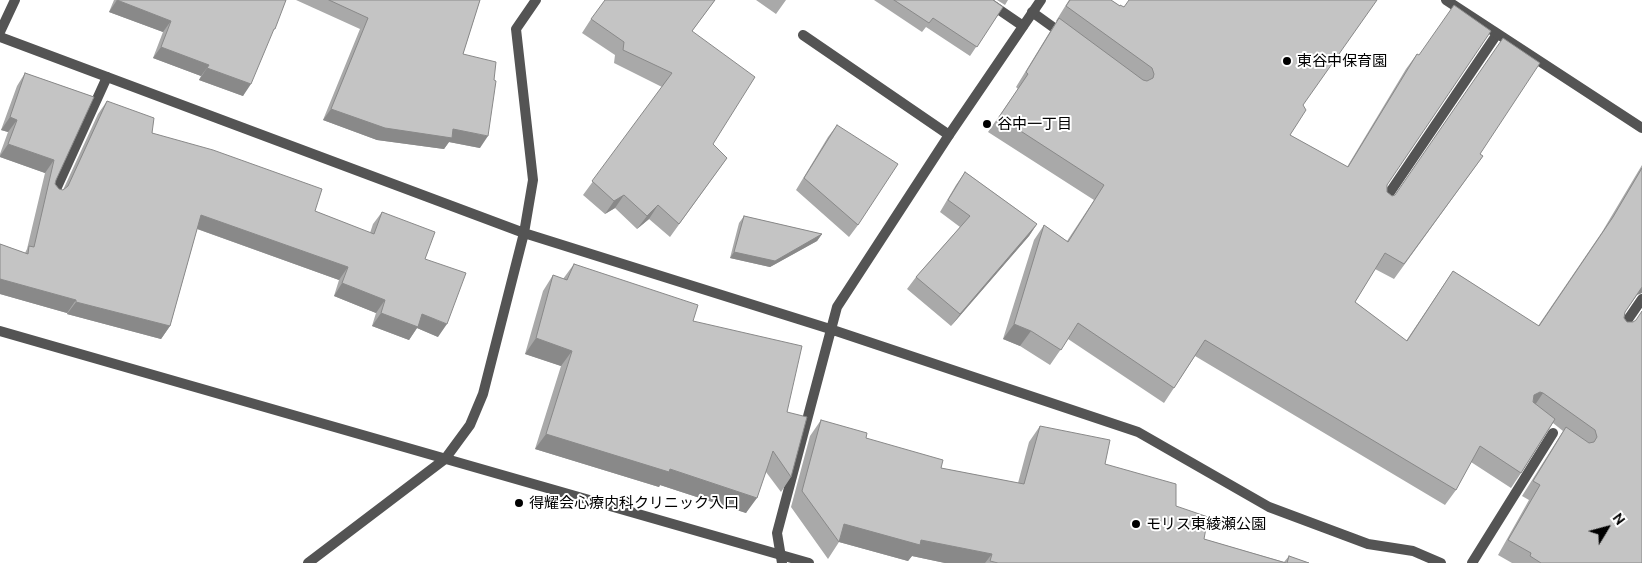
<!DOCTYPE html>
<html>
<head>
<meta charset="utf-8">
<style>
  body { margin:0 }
  #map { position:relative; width:1642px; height:563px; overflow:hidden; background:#fff; font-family:Ubuntu,sans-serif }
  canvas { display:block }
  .north { position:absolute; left:1582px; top:503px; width:50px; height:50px; -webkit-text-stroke:4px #fff; paint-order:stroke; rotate:53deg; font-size:14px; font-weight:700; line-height:20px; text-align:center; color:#000 }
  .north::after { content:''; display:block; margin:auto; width:18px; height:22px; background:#000; clip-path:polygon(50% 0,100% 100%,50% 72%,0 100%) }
</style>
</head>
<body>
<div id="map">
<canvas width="1642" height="563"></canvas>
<div class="north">N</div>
</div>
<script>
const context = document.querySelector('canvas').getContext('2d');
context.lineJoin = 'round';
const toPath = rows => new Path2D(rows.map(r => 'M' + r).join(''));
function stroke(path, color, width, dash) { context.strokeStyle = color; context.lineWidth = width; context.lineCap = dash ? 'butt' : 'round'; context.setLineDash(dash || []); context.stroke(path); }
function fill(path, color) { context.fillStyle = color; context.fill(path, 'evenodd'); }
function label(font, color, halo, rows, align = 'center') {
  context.font = font + ' Ubuntu,"Noto Sans JP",sans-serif'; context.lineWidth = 4; context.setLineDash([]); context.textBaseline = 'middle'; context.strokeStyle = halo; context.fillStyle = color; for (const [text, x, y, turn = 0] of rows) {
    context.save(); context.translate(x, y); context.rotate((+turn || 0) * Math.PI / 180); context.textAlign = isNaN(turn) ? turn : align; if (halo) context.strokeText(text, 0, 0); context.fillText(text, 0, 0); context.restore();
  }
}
stroke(toPath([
  [985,0,1023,26],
  [1032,12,1064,35],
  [803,35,949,135],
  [53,196,107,77],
  [1382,204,1497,34],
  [1620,331,1642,299],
  [1472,563,1553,433]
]), '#545454', 10);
stroke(toPath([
  [1446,0,1642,128],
  [0,32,15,0],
  [0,37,524,233,830,329,1138,432,1269,507,1368,544,1413,551,1441,563],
  [308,563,445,459,470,425,483,394,524,233,533,180,516,29,536,0],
  [782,563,777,533,837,307,949,135,1041,0]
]), '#545454', 10);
stroke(toPath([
  [0,331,809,563]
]), '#545454', 10);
fill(toPath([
  [114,0,286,0,243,96,199,80,201,76,153,58,163,32,109,12],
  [296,0,480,0,463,54,480,148,449,142,444,149,377,140,323,120,360,29],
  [715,0,692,31,713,144,727,158,670,237,649,219,637,229,615,208,605,214,583,195,662,87,614,63,615,55,582,33,591,19],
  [756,0,786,0,776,14],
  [874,0,993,0,1003,7,970,56,926,27,922,32],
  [997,0,1008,0,1005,5],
  [1069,0,1111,0,1120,6,1124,7,1303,105,1290,135,1347,167,1406,69,1417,54,1387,185,1387,192,1392,196,1395,195,1480,154,1483,156,1394,279,1375,269,1355,302,1406,341,1453,271,1538,326,1602,232,1642,165,1642,293,1637,295,1625,312,1624,318,1642,563,1512,563,1498,555,1529,500,1522,496,1563,431,1553,423,1521,473,1511,488,1471,462,1456,490,1445,505,1195,356,1164,403,1068,339,1050,365,1020,346,1003,339,1034,240,1044,225,1067,241,1094,200,988,132,1018,89,1016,87,1049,33,1057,21,1056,21],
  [25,73,94,97,56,180,55,184,59,189,63,190,98,114,107,101,152,133,315,211,370,233,373,224,382,212,425,259,438,337,417,328,409,340,372,326,376,313,334,296,339,280,197,229,170,326,161,339,67,314,67,313,0,294,0,244,25,253,27,249,45,173,0,157,0,154,8,132,1,130,17,86],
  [837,125,858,225,849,237,796,190,828,137],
  [965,172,1037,224,1029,236,951,326,907,289,916,277,960,227,940,212,956,185],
  [744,216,822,234,817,241,770,267,730,258,739,223],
  [574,264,693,321,787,412,791,477,781,492,766,472,746,513,660,485,659,487,535,449,561,366,525,354,543,291,553,275,563,279],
  [821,420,941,468,1018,483,1029,442,1040,426,1176,506,1204,539,1284,562,1289,556,1309,563,945,563,912,556,908,561,839,542,828,559,791,507,810,436]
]), '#a9a9a9');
fill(toPath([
  [117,0,171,21,163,32,109,12],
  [161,47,209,65,201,76,153,58],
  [207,68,251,84,243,96,199,80],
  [331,109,453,129,488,136,480,148,449,142,444,149,377,140,323,120],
  [10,117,17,120,8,132,1,130],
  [8,144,54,160,45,173,0,157,0,156],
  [624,195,615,208,605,214,614,201],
  [658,205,649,219,637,229,647,216],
  [201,215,348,267,339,280,192,227],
  [1037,224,1029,236,951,326,960,314],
  [822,234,817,241,770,267,730,258,734,252],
  [0,279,76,300,67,313,0,294],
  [342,283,385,300,376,313,334,296],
  [1642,287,1642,293,1636,295],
  [76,302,170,326,161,339,67,314],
  [381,313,422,314,447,324,438,337,417,328,409,340,372,326],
  [1014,324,1031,331,1020,346,1003,339],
  [536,338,572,351,561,366,525,354],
  [1540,392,1543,393,1533,408,1534,395],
  [546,434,670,469,757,498,746,513,660,485,659,487,535,449],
  [844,524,921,540,992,554,985,563,945,563,912,556,908,561,839,542]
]), '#898989');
const building = toPath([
  [117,0,286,0,275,29,274,29,251,84,207,68,209,65,161,47,171,21,117,0],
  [329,0,480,0,463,54,496,62,494,80,496,81,488,136,453,129,452,138,385,128,331,109,368,18,329,0],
  [605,0,715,0,692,31,755,77,713,144,727,158,679,224,658,205,647,216,624,195,614,201,592,181,672,73,623,50,624,42,591,19,605,0],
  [894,0,993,0,1003,7,977,47,933,18,929,23,894,0],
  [1070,0,1111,0,1120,6,1120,5,1124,7,1129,0,1377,0,1303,105,1306,110,1290,135,1348,167,1417,54,1419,55,1454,5,1491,31,1387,185,1387,192,1392,196,1395,195,1503,38,1540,63,1480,154,1483,156,1404,264,1385,253,1355,302,1407,341,1453,271,1539,326,1613,217,1642,168,1642,287,1625,312,1624,318,1627,322,1633,322,1636,320,1642,311,1642,563,1541,563,1530,556,1531,553,1508,540,1540,485,1533,481,1566,427,1589,443,1594,442,1597,437,1595,430,1543,393,1540,392,1534,395,1533,402,1555,419,1521,473,1480,446,1456,490,1205,340,1174,388,1078,323,1061,350,1031,331,1014,324,1044,225,1068,242,1104,185,999,117,1028,74,1026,72,1059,18,1143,80,1147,81,1153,78,1154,74,1152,68,1066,6,1070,0],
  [25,73,94,97,56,180,55,184,59,189,63,190,68,186,107,101,154,118,152,133,213,150,322,189,315,211,374,234,382,212,435,232,425,259,466,273,447,324,422,314,418,327,381,313,385,300,342,283,348,267,201,215,170,326,76,302,76,300,0,279,0,244,28,254,29,246,34,247,54,160,8,144,17,120,10,117,25,73],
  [837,125,898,164,858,225,804,178,837,125],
  [965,172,1037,224,960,314,916,277,970,216,948,200,965,172],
  [744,216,822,234,775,261,734,252,744,216],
  [574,264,698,305,693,321,802,346,787,412,807,417,791,477,773,451,757,498,670,469,669,472,546,434,572,351,536,338,553,275,567,280,574,264],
  [821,420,867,433,866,438,943,460,941,468,1024,484,1040,426,1110,440,1105,464,1176,484,1176,506,1208,517,1204,539,1286,563,998,563,990,561,992,554,921,540,920,545,844,524,839,542,802,491,821,420],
  [1289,556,1309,563,1287,563,1289,556]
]);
fill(building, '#c4c4c4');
stroke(building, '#898989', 1);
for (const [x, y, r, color] of [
  [1287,61,5,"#000"],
  [987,124,5,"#000"],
  [519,503,5,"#000"],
  [1136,524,5,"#000"]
]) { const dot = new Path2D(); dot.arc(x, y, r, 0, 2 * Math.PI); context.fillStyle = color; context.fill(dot); stroke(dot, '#fff', 2); }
label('15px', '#000', '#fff', [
  ["東谷中保育園",1297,61],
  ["谷中一丁目",997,124],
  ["得耀会心療内科クリニック入口",529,503],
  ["モリス東綾瀬公園",1146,524]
], 'left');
</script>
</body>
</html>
